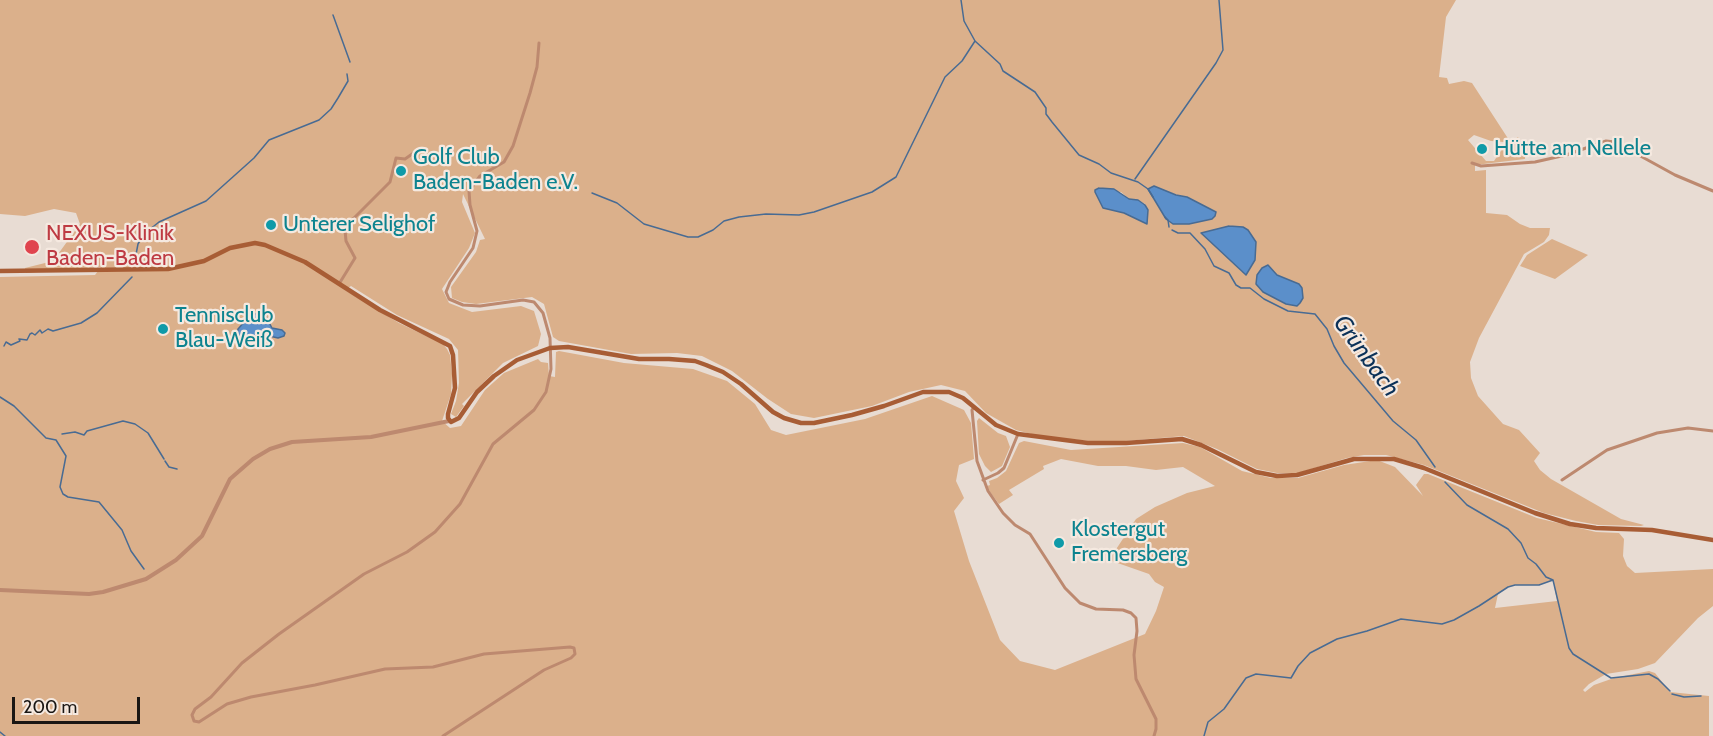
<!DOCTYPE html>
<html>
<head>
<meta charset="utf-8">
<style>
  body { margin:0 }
  #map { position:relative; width:1713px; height:736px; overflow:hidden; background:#e8dcd3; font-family:Cabin,sans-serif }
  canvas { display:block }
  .scale { position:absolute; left:12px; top:697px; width:128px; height:27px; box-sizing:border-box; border:3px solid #1a1613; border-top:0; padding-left:8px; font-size:18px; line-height:21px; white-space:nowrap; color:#1a1613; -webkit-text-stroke:4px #f5e9e0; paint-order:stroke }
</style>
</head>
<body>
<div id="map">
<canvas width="1713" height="736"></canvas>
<div class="scale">200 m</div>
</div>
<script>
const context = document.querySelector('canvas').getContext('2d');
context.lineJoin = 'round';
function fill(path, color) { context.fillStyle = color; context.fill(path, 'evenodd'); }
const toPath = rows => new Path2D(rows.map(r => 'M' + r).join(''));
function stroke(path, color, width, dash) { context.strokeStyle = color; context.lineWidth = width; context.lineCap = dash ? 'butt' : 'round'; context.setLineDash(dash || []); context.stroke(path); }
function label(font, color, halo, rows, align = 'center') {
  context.font = font + ' Cabin,sans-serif'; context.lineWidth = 4.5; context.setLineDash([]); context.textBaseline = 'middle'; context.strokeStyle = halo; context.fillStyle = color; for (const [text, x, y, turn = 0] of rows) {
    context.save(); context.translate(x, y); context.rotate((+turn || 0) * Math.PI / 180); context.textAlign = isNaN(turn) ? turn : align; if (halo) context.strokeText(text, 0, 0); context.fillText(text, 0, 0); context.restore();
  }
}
fill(toPath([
  [0,0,1456,0,1446,17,1439,77,1447,78,1449,84,1464,81,1472,83,1509,140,1504,142,1491,141,1474,135,1468,140,1486,161,1494,161,1505,145,1518,137,1525,153,1525,159,1475,165,1475,171,1486,170,1486,213,1507,215,1520,224,1530,228,1550,228,1549,235,1544,242,1524,254,1479,338,1470,362,1471,378,1478,396,1503,424,1519,430,1540,453,1534,461,1540,470,1551,479,1621,519,1644,525,1641,526,1598,525,1576,521,1544,513,1424,465,1386,455,1364,455,1347,458,1298,473,1277,473,1257,469,1217,449,1184,436,1125,441,1089,441,1039,436,1016,430,986,413,965,391,941,385,909,392,872,406,814,418,791,414,768,399,732,371,702,356,677,353,631,354,559,341,553,337,544,304,532,297,476,304,462,302,452,298,451,287,476,252,480,240,485,239,463,194,462,202,475,233,469,248,442,289,449,303,472,312,521,306,534,311,541,334,538,346,503,363,462,404,464,406,456,417,451,414,456,401,459,383,458,350,449,339,397,315,351,286,345,290,399,323,443,344,447,349,450,355,452,374,451,394,442,421,450,428,461,426,485,390,504,373,538,359,541,362,548,363,549,376,555,377,556,352,559,351,624,363,693,369,727,381,755,404,771,430,786,435,865,419,932,396,964,410,971,423,974,459,959,465,956,481,964,498,954,511,969,561,1000,640,1020,661,1055,670,1145,634,1156,611,1164,587,1155,582,1149,574,1109,560,1136,519,1155,507,1187,493,1215,486,1183,467,1156,470,1126,466,1098,466,1061,459,1043,466,1044,469,1009,490,1013,495,999,504,990,492,987,486,990,485,989,481,997,478,1006,471,1019,443,1024,441,1071,450,1183,443,1200,447,1242,471,1271,478,1298,478,1344,465,1377,460,1395,467,1423,496,1416,485,1424,474,1428,474,1537,518,1596,532,1619,533,1624,539,1623,556,1627,566,1635,573,1713,569,1713,606,1698,618,1655,663,1638,669,1606,674,1589,684,1583,690,1585,692,1594,685,1614,678,1649,671,1655,673,1670,692,1709,696,1709,736,0,736,0,277,95,275,101,267,26,273,25,268,53,261,80,224,76,213,54,209,25,216,0,214],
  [1154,186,1176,195,1187,197,1216,212,1212,219,1189,224,1162,212,1148,190],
  [1095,190,1121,192,1129,199,1138,200,1145,204,1148,210,1147,224,1124,213,1103,208],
  [1229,226,1242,272,1225,254,1202,233],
  [1268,265,1273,273,1282,277,1286,304,1263,292],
  [1553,580,1557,601,1495,608,1498,594,1508,587,1515,585,1539,585],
  [1552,239,1588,255,1555,279,1520,266,1527,255],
  [979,418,998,433,1006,436,1010,447,1002,466,991,472,985,466,979,454,977,421]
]), '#dbb08b');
const water = toPath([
  [1154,186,1176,195,1187,197,1216,212,1215,216,1212,219,1189,224,1173,224,1166,219,1148,189,1154,186],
  [1099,188,1114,189,1129,199,1138,200,1145,205,1148,210,1147,224,1124,213,1103,208,1095,192,1095,190,1099,188],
  [1229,226,1243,227,1248,230,1256,242,1255,260,1246,275,1201,233,1229,226],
  [1268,265,1277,275,1299,284,1302,288,1303,298,1300,303,1297,306,1286,304,1263,292,1256,284,1257,275,1262,268,1268,265],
  [260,313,265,315,272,328,282,330,285,333,284,336,278,338,265,335,247,341,237,335,238,329,246,320,255,314,260,313]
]);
fill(water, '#5b8fca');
stroke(water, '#486b93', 1.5);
stroke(toPath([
  [961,0,964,21,975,41,1000,64,1003,71,1035,92,1046,108,1046,114,1052,122,1079,155,1099,164,1111,173,1138,182,1148,189,1153,197],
  [333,15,350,62],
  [1135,179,1216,63,1223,50,1219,0],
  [592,193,617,203,644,224,688,237,698,237,713,230,724,221,739,217,766,214,799,215,814,212,872,192,896,177,945,77,962,61,975,41],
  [1165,217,1168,220,1169,227],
  [1172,230,1178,233,1190,233,1205,249,1214,266,1229,273,1236,285,1241,288,1250,288,1264,299,1288,311,1315,314,1327,329,1334,346,1344,363,1393,421,1416,440,1435,467],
  [134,265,138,244,144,234,159,222,206,201,254,158,269,140,319,120,331,109,338,98,348,81,347,74],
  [4,346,6,342,11,345,20,341,19,339,27,340,30,334,32,333,35,335,40,330,42,333,48,329,53,331,81,323,97,313,132,277],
  [0,397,14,406,46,438,56,440,66,456,60,487,63,494,68,497,99,502,122,530,131,551,144,569],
  [62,434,75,432,84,435,87,431,123,421,135,424,148,433,164,459],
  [165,461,169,467,177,469],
  [1445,482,1467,505,1508,529,1521,543,1528,558,1536,564,1546,577,1553,580,1569,648,1573,654,1611,678,1649,674,1658,679,1670,691],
  [1672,694,1684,697,1701,696],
  [0,732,5,736],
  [1204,736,1208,722,1224,709,1246,678,1256,674,1291,678,1298,666,1310,653,1337,639,1367,631,1401,619,1442,624,1454,620,1479,606,1508,587,1515,585,1539,585,1553,580]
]), '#486b93', 1.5);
stroke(toPath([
  [1472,163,1481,166,1535,162,1566,155,1606,141,1615,142,1675,175,1713,191],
  [339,284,355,258,346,241,345,230,351,221,390,182,396,158,405,159,415,152],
  [974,407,972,410,977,461,988,491,1003,513,1015,525,1030,534,1065,588,1080,603,1096,609,1123,610,1131,613,1136,618,1137,631,1134,655,1136,679,1156,719,1156,729,1154,736],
  [983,480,998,473,1004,468,1018,434],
  [1562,480,1607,450,1657,433,1688,428,1713,431],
  [443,736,544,670,571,658,575,654,574,648,570,647,484,654,433,667,385,669,315,685,251,697,227,704,199,722,194,721,192,715,195,709,211,697,242,663,279,634,364,574,407,552,435,532,460,504,493,444,534,410,546,392,551,369,550,338,543,313,534,302,523,300,480,306,463,305,449,299,446,292,450,282,473,248,477,231,470,205,469,191,480,176,504,162,513,146,530,93,537,67,539,43]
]), '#bd896f', 3);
stroke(toPath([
  [0,590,89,594,103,592,146,579,176,560,202,536,230,479,253,459,270,449,292,442,371,437,449,421]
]), '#bd896f', 4);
stroke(toPath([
  [0,271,168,269,204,261,230,248,255,243,265,245,305,262,380,310,450,346,453,355,455,388,448,414,448,418,451,422,459,418,477,392,494,376,517,360,550,348,568,347,639,359,669,359,695,361,706,365,723,372,741,384,773,412,784,418,801,423,814,423,852,415,884,406,923,392,949,392,963,398,996,425,1018,434,1088,443,1126,443,1182,439,1201,445,1256,472,1277,476,1297,475,1354,459,1394,459,1424,468,1535,513,1570,524,1596,528,1652,530,1713,540]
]), '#a85d35', 4.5);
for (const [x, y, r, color] of [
  [1482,149,6,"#0f9aa8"],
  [401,171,6,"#0f9aa8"],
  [271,225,6,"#0f9aa8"],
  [32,247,8,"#e0444e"],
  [163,329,6,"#0f9aa8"],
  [1059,543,6,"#0f9aa8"]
]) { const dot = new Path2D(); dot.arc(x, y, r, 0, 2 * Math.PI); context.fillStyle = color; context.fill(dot); stroke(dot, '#f5e9e0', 2); }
label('22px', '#0d838f', '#f5e9e0', [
  ["Hütte am Nellele",1494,149],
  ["Golf Club",413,158],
  ["Baden-Baden e.V.",413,183],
  ["Unterer Selighof",283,225],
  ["Tennisclub",175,316],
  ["Blau-Weiß",175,341],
  ["Klostergut",1071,530],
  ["Fremersberg",1071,555]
], 'left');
label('22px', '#be3a42', '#f5e9e0', [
  ["NEXUS-Klinik",46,234],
  ["Baden-Baden",46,259]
], 'left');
label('italic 24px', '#0b3158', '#f5e9e0', [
  ["Grünbach",1366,356,54]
]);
</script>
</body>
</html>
